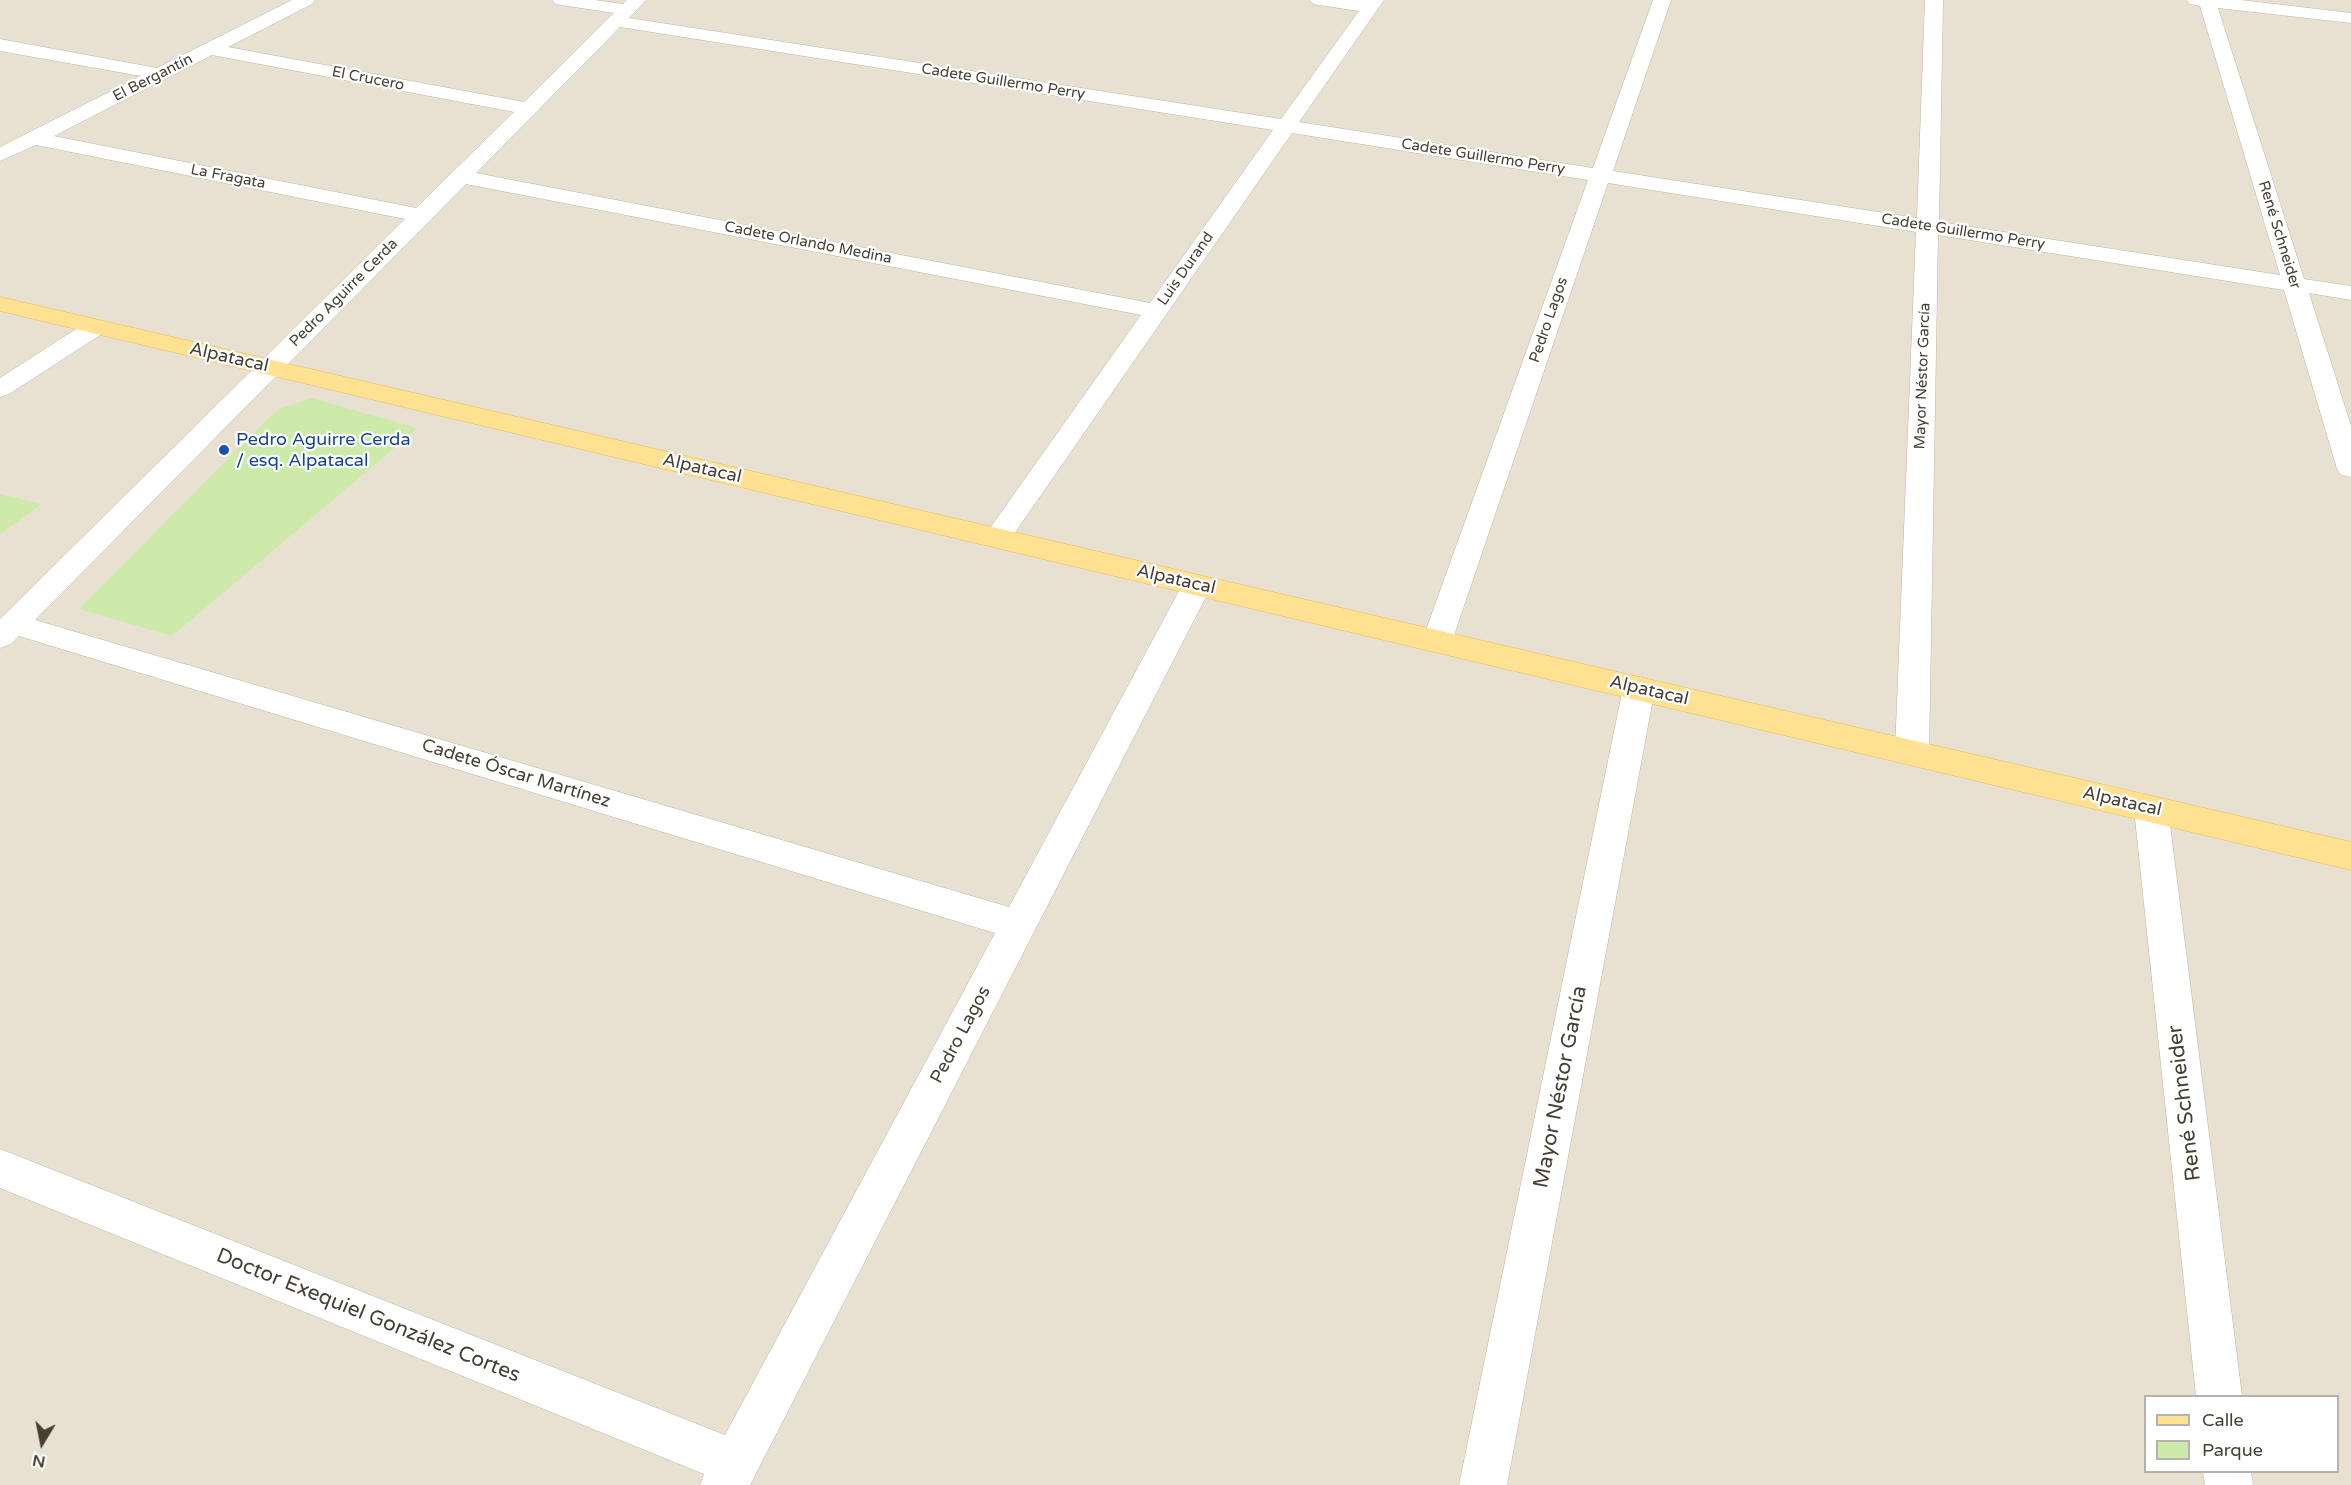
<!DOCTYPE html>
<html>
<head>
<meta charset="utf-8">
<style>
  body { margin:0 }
  #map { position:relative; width:2351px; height:1485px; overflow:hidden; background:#f3efe5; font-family:"Varela Round",sans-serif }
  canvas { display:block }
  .legend { position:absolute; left:2144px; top:1395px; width:195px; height:78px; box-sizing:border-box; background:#fff; border:2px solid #b5b2ae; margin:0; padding:8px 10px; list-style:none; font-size:18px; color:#463f34 }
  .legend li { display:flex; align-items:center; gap:12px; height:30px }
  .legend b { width:30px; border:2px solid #b5b2ae }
  .north { position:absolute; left:12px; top:1413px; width:60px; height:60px; -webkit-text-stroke:4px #fff; paint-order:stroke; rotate:190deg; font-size:16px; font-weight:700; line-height:24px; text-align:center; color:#463f34 }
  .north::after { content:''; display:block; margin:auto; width:21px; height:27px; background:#463f34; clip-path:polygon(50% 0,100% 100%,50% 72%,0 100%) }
</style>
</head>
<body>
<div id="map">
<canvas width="2351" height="1485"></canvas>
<ul class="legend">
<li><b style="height:8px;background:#ffe192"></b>Calle</li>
<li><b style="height:16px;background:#cdeaab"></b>Parque</li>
</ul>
<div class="north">N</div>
</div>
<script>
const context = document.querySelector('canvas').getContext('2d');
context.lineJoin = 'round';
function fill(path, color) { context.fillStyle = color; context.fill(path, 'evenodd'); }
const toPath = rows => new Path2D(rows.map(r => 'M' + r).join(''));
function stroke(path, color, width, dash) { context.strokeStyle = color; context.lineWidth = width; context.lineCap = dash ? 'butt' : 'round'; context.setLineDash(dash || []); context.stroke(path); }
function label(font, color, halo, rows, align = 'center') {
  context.font = font + ' "Varela Round",sans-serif'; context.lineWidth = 4.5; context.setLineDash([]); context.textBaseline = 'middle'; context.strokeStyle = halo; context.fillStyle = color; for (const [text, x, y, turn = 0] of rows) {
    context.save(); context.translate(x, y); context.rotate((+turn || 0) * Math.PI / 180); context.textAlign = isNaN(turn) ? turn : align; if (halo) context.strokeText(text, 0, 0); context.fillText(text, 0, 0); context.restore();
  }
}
fill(toPath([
  [0,0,2351,0,2351,1485,0,1485],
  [2146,1396,2338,1396,2338,1472,2146,1472]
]), '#e8e1d2');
fill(toPath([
  [311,398,418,428,172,636,79,609,277,410],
  [0,494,42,504,0,534]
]), '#cdeaab');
const minor = toPath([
  [292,0,315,0,312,4,228,47,524,102,614,13,561,5,555,4,552,0,595,0,623,4,627,0,646,0,629,18,1281,119,1359,11,1319,5,1313,4,1310,0,1384,0,1299,122,1593,168,1653,0,1671,0,1613,171,1917,218,1925,0,1943,0,1939,222,2280,275,2200,6,2190,4,2187,0,2241,0,2351,13,2351,23,2218,8,2304,279,2351,286,2351,300,2309,293,2351,426,2351,477,2341,475,2337,469,2284,290,1938,235,1929,752,1924,761,1912,764,1900,761,1895,752,1916,232,1608,183,1452,641,1448,648,1437,652,1426,648,1422,641,1588,180,1292,133,1007,544,997,547,987,544,983,538,1141,315,466,184,35,620,1009,907,1186,578,1197,575,1208,578,1212,585,750,1485,700,1485,704,1474,0,1188,0,1149,725,1435,995,933,19,636,11,644,0,648,0,619,405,219,36,145,0,161,0,147,141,76,0,51,0,39,157,68,292,0],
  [620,27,1273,130,1150,303,476,173,620,27],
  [212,55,514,112,416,208,54,136,212,55],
  [96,320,105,322,108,327,105,332,9,394,0,397,0,378,87,322,96,320],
  [1639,677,1650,680,1655,688,1507,1485,1459,1485,1623,688,1628,680,1639,677],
  [2151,796,2163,800,2168,809,2242,1396,2196,1396,2134,809,2139,800,2151,796],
  [2203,1472,2251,1472,2253,1485,2205,1485,2203,1472]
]);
const major = toPath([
  [0,297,2351,842,2351,870,0,311,0,297]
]);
stroke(minor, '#bfb7a7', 1);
stroke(major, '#e9c05d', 1);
fill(minor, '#fff');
fill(major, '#ffe192');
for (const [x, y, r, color] of [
  [224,450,6,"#1a4fb4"]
]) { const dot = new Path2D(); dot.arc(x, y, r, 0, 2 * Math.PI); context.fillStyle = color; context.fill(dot); stroke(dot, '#fff', 2); }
label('15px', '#463f34', '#fff', [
  ["El Bergantín",153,78,-27],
  ["El Crucero",368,79,11],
  ["Cadete Guillermo Perry",1003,82,9],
  ["Cadete Guillermo Perry",1483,157,9],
  ["La Fragata",228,177,11],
  ["Cadete Guillermo Perry",1963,232,9],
  ["René Schneider",2279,235,73],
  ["Cadete Orlando Medina",808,243,11],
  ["Luis Durand",1186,269,-55],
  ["Pedro Aguirre Cerda",344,293,-45],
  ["Pedro Lagos",1549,320,-71],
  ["Mayor Néstor García",1923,376,-88]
]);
label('18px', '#463f34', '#fff', [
  ["Alpatacal",229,358,13],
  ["Alpatacal",702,469,13],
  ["Alpatacal",1176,580,13],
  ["Alpatacal",1649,691,13],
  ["Cadete Óscar Martínez",516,774,17],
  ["Alpatacal",2122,802,13],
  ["Pedro Lagos",961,1035,-62]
]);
label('18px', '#164399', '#fff', [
  ["Pedro Aguirre Cerda",236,440],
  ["/ esq. Alpatacal",236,461]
], 'left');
label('21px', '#463f34', '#fff', [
  ["Mayor Néstor García",1561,1087,-79],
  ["René Schneider",2185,1103,-97],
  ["Doctor Exequiel González Cortes",368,1316,22]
]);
</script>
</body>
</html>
